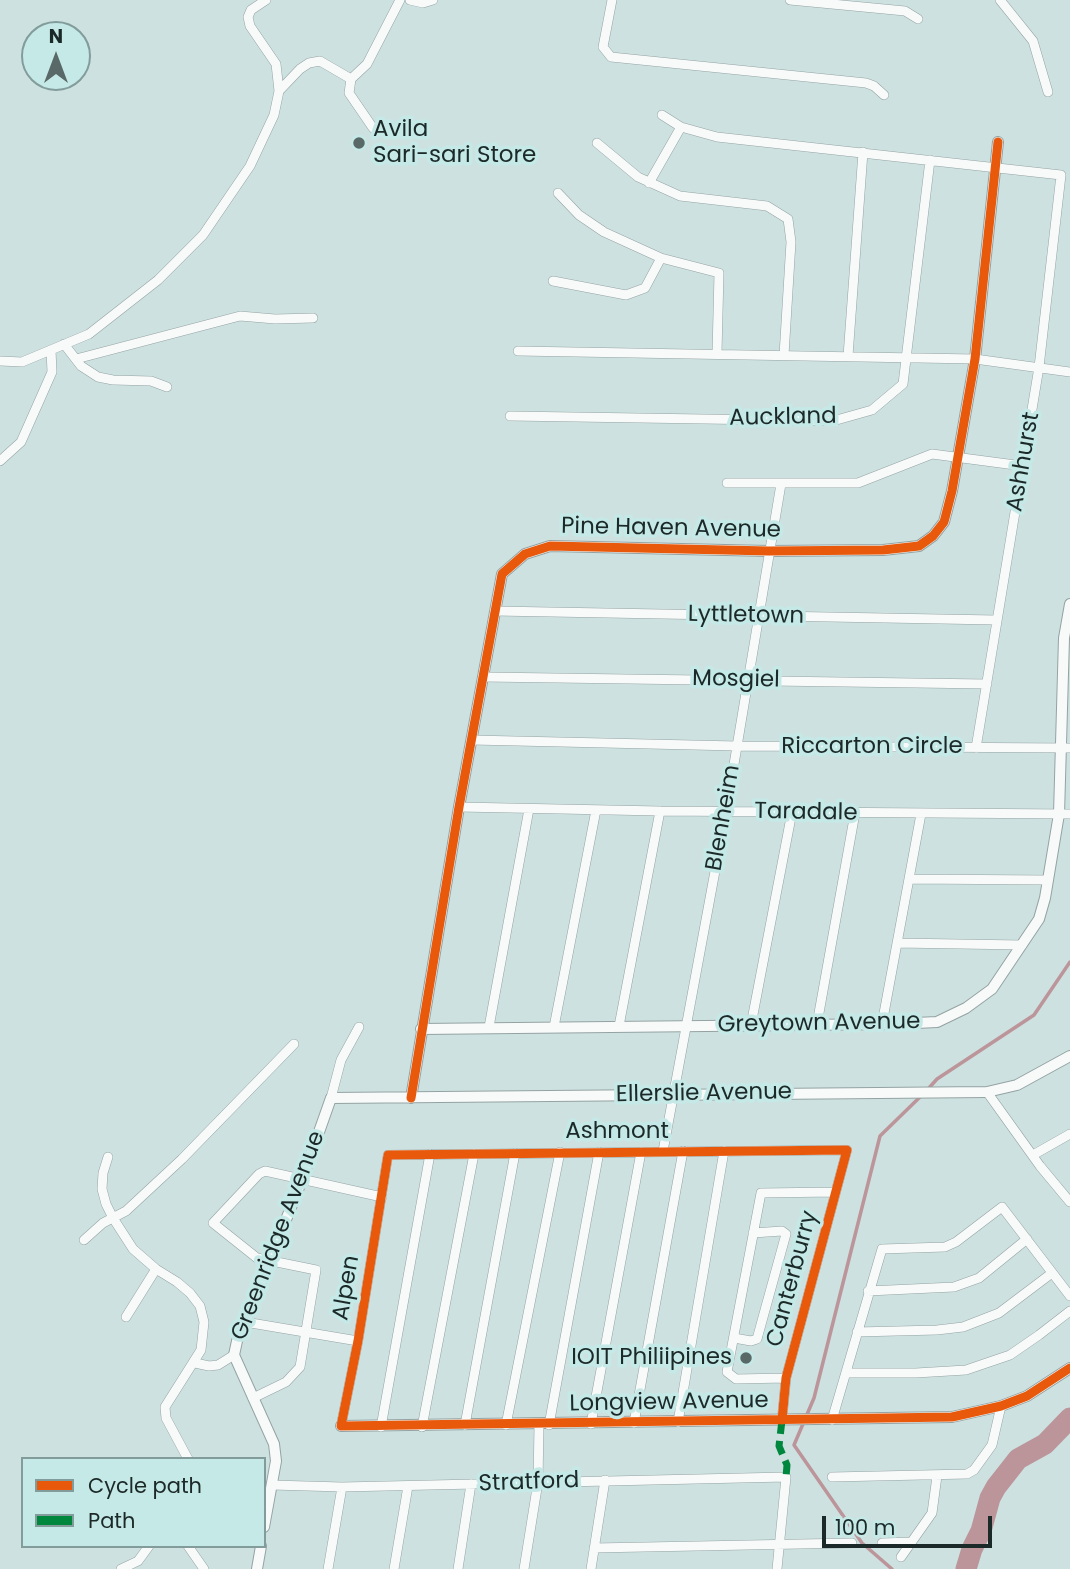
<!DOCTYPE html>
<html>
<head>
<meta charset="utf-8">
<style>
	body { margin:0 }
	#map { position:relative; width:1070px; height:1569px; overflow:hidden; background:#cde1e0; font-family:Poppins,sans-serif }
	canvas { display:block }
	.legend { position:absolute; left:21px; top:1457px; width:245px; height:91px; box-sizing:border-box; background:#c5e9e7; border:2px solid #819c9b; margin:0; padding:9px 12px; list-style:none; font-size:21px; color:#1b2928 }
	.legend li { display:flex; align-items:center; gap:14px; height:35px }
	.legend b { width:35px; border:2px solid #819c9b }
	.north { position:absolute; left:21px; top:21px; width:70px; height:70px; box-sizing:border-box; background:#c5e9e7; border:2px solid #819c9b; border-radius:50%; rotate:0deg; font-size:19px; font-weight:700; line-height:28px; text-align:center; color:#1b2928 }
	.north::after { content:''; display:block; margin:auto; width:24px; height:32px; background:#596968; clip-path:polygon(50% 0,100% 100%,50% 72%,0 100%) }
	.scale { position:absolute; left:822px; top:1516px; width:170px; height:32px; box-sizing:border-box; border:4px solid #1b2928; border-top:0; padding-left:9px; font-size:21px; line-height:24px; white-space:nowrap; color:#1b2928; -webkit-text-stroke:5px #c5e9e7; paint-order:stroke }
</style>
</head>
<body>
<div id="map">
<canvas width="1070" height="1569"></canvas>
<ul class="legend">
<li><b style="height:9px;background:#e8590c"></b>Cycle path</li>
<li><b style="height:9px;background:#00873e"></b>Path</li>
</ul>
<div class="north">N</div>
<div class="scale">100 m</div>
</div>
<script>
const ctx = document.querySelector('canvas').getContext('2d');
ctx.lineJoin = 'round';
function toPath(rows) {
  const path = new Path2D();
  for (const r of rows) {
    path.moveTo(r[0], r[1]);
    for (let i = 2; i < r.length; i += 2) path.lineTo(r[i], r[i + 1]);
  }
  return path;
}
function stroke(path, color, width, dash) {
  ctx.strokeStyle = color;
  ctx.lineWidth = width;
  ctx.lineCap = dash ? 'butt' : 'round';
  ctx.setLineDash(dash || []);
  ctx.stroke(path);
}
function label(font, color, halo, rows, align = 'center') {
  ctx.font = font + ' Poppins,sans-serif';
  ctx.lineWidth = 7;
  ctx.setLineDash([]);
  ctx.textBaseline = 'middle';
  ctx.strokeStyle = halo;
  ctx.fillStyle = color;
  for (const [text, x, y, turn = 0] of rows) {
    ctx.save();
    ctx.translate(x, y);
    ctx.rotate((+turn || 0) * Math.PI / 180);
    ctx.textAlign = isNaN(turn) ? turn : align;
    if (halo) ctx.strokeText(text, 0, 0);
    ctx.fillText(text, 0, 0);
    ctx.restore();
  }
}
stroke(toPath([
	[928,1089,937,1079,1034,1015,1070,962],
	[892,1569,862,1543,794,1445,814,1398,880,1136,920,1097]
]), '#bc959b', 3.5);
stroke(toPath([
	[966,1569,972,1549,981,1531,990,1498,996,1487,1018,1459,1045,1444,1070,1418]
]), '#bc959b', 21);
const minor = toPath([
	[410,0,423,3,433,0],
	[612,0,603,47,611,57,866,83,874,86,884,95],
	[790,0,905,11,918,19],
	[1000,0,1033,41,1048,92],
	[279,91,300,69,309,63,320,61,351,79],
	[662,115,681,127,717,137,1061,175,1039,367,976,748],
	[373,128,349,93,351,79,367,64,400,0],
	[597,143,638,177,680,196,767,206,788,219,791,242,784,355],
	[649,183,681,127],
	[558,193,579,215,604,232,661,258,719,273,717,353],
	[553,281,626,295,645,288,661,258],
	[64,344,81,366,98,377,113,380,151,381,167,387],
	[518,351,975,359,1070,372],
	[848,356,863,152],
	[76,359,240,316,275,319,313,318],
	[0,361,22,362,89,334,158,280,203,235,250,166,274,115,279,91,276,64,250,26,248,17,251,10,266,0],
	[510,416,833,421,872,410,903,384,930,160],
	[0,461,21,442,52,372,51,350],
	[727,483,858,483,932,454,1023,466],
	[495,611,996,620],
	[484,677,987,684],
	[472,740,737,746,1070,748],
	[459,807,660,811,1070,814],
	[909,879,1048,880],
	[897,943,1022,945],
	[817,1024,855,813],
	[882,1024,921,814],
	[751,1025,792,812],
	[619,1026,660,811],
	[489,1027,529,809],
	[554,1027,596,810],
	[987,1092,1040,1166,1070,1202],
	[331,1098,341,1060,359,1027],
	[663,1151,726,812,781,484],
	[1033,1155,1070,1134],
	[108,1157,103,1173,102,1189,106,1204,113,1218,133,1249,156,1269,177,1282,190,1293,200,1306,204,1322,201,1350,165,1407,166,1418,188,1459],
	[84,1240,103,1223,126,1211,182,1159,294,1044],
	[868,1291,954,1287,979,1278,1027,1239],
	[126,1317,156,1269],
	[245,1322,358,1341],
	[857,1332,937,1330,963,1327,999,1313,1052,1273],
	[734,1338,751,1341,757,1339,786,1234,782,1231,753,1233],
	[195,1363,209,1366,218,1365,234,1355],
	[846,1373,916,1373,966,1370,1010,1355,1039,1335,1070,1311],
	[786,1378,736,1379,727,1372,761,1193,836,1192],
	[253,1398,286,1382,300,1367,316,1270,257,1258,213,1223,259,1174,265,1171,382,1197],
	[832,1420,882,1249,945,1247,956,1242,1002,1207,1070,1296],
	[678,1422,724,1151],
	[634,1423,683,1151],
	[591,1424,641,1152],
	[465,1425,515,1153],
	[506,1425,560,1152],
	[549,1425,599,1152],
	[341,1426,358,1341,388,1155,847,1150,786,1378,782,1420],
	[381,1427,430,1154],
	[422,1427,474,1154],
	[832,1477,967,1474,974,1470,992,1445,1001,1406],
	[272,1485,342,1487,786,1477,777,1569],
	[882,1543,911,1542],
	[188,1546,204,1569],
	[594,1548,852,1543],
	[901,1557,932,1513,937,1476],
	[121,1569,138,1561,149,1546],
	[328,1569,342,1487],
	[394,1569,408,1486],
	[458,1569,471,1484],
	[524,1569,538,1482,539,1425],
	[591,1569,605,1480]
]);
const tertiary = toPath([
	[421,1029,895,1024,937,1022,966,1008,992,989,1039,919,1045,898,1059,814,1064,638,1070,604],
	[411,1098,459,807,502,574,525,554,550,546,769,551,883,550,919,546,933,536,944,522,952,491,975,359,998,142],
	[341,1426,952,1417,1001,1406,1027,1396,1070,1368],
	[264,1527,276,1461,274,1444,234,1355,237,1341,302,1180,331,1098,987,1092,1017,1085,1070,1056],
	[257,1569,261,1546]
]);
stroke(minor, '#94a3a2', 10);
stroke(tertiary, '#94a3a2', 12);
stroke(minor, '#f8fafa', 9);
stroke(tertiary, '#f8fafa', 10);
stroke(toPath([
	[782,1420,779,1446,787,1465,786,1477]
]), '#00873e', 7, [14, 7]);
stroke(toPath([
	[411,1098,459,807,502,574,525,554,550,546,769,551,883,550,919,546,933,536,944,522,952,491,975,359,998,142],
	[782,1420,786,1378,847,1150,388,1155,358,1341,341,1426,952,1417,1001,1406,1027,1396,1070,1368]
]), '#e8590c', 9);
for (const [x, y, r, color] of [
	[359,143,7,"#596968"],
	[746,1358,7,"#596968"]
]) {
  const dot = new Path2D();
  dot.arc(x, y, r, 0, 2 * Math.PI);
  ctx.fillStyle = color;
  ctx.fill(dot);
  stroke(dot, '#c5e9e7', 2.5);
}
label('23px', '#1b2928', '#c5e9e7', [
	["Avila",373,130],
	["Sari-sari Store",373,156],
	["IOIT Philiipines",732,1358,"right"]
], 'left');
label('23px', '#1b2928', '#c5e9e7', [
	["Auckland",783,418,-1],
	["Ashhurst",1024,462,-80],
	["Pine Haven Avenue",671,529,1],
	["Lyttletown",746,616,1],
	["Mosgiel",736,680,1],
	["Riccarton Circle",872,747],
	["Taradale",806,813,1],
	["Blenheim",724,818,-80],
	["Greytown Avenue",819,1024,-1],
	["Ellerslie Avenue",704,1094,-1],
	["Ashmont",617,1132],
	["Greenridge Avenue",279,1236,-69],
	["Canterburry",793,1279,-75],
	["Alpen",347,1288,-80],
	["Longview Avenue",669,1403,-1],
	["Stratford",529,1483,-2]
]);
</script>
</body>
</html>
